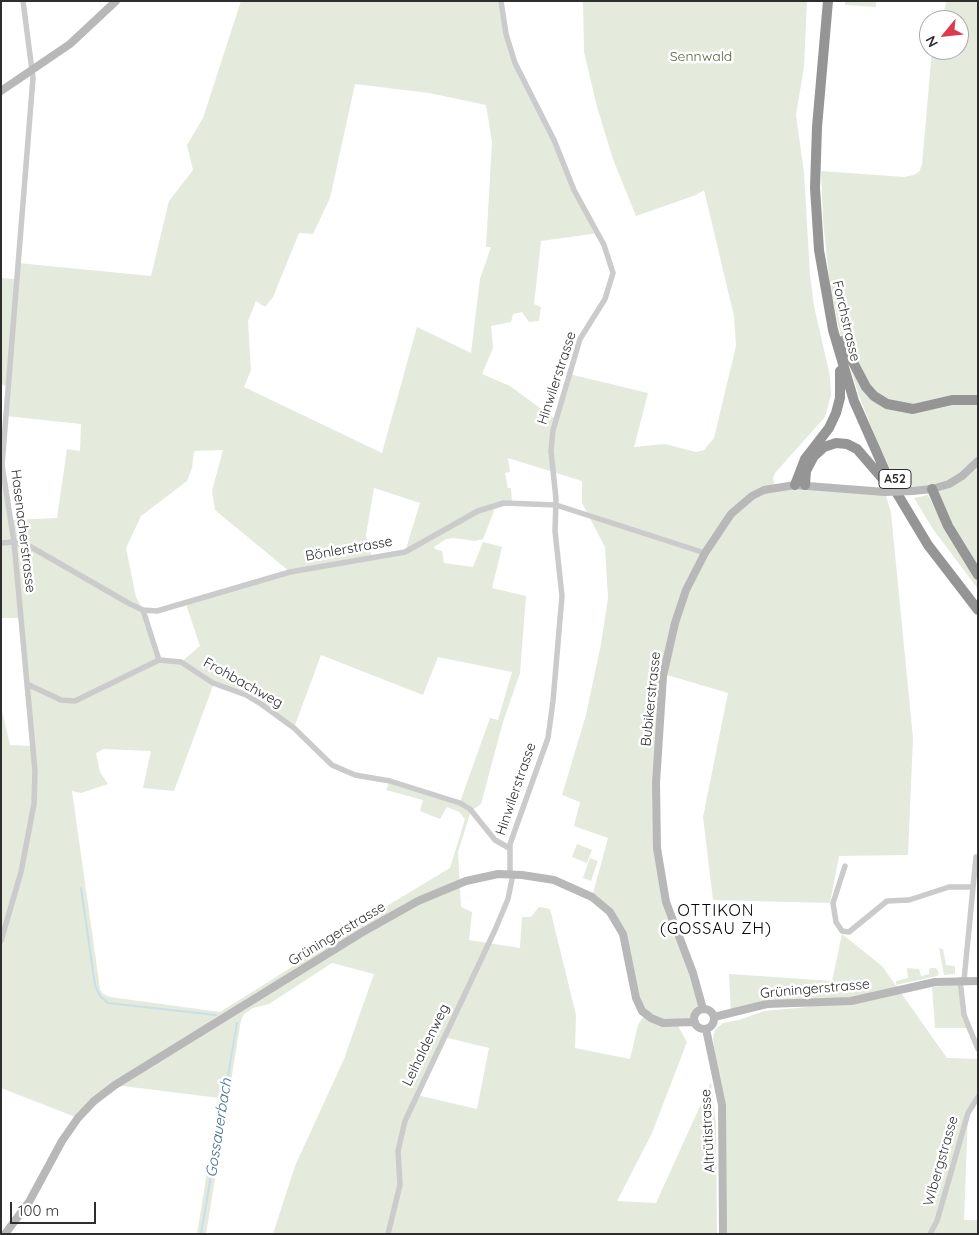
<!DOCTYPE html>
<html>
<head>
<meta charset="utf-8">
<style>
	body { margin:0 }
	#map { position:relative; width:979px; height:1235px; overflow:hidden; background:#fff; font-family:Quicksand,sans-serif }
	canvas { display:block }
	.frame { position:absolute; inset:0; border:2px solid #2e2e2e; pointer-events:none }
	.north { position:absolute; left:919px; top:10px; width:50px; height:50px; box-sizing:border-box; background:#fff; border:1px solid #ababab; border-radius:50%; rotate:242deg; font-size:14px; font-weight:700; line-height:20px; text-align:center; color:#2e2e2e }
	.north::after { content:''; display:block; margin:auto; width:18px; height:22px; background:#db3a4e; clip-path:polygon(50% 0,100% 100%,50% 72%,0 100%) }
	.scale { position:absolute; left:10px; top:1202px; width:86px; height:22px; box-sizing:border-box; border:2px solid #2e2e2e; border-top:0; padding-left:6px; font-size:15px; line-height:18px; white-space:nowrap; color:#2e2e2e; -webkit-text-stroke:4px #fff; paint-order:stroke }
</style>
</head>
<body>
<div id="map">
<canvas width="979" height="1235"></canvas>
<div class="frame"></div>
<div class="north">N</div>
<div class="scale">100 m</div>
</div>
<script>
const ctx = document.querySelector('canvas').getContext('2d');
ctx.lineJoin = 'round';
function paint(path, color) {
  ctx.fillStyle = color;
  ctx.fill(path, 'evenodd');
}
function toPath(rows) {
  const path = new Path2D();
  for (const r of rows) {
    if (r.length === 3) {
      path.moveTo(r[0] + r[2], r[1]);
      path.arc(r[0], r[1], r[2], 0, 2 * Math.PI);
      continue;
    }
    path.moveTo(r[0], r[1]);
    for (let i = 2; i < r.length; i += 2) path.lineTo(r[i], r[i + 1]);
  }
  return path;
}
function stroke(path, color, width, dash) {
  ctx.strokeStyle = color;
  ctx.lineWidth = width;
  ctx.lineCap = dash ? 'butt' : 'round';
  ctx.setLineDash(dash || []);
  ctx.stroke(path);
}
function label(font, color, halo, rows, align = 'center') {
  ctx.font = font + ' Quicksand,sans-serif';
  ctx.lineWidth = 5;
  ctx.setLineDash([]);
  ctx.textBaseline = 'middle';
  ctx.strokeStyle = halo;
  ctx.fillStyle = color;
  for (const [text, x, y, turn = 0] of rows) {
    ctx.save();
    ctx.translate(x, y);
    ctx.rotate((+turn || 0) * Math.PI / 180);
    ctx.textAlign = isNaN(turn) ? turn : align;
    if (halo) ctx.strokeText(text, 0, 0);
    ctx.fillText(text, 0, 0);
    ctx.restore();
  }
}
paint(toPath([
	[241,1,501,1,512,53,547,126,567,177,599,233,541,241,534,304,541,307,539,321,529,322,522,312,513,314,511,322,491,326,493,348,482,374,510,386,555,419,569,374,648,393,634,447,665,444,696,452,704,450,714,438,736,346,734,316,704,190,696,195,636,216,613,159,597,107,584,52,583,1,807,1,804,67,796,115,804,173,810,275,814,306,830,376,831,395,825,417,775,473,773,478,775,487,885,492,891,513,913,738,908,855,839,856,830,903,713,900,703,817,728,693,667,675,658,737,661,878,693,973,701,1010,695,1018,677,1024,687,1042,652,1133,617,1201,656,1203,711,1082,716,1125,717,1234,273,1234,295,1166,344,1059,374,974,332,963,269,1004,253,1008,244,1014,241,1020,206,1234,197,1234,219,1098,115,1085,78,1118,1,1088,1,707,10,745,32,746,20,618,1,618,1,479,10,520,57,518,67,449,80,451,81,424,6,416,8,386,1,385,1,278,16,279,18,263,151,276,169,201,193,170,187,145,203,118],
	[355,84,429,93,486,105,492,142,486,247,491,247,480,279,471,353,417,327,382,453,244,387,251,370,248,321,256,301,265,307,273,297,299,233,313,234,330,198],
	[223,450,212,491,215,510,290,572,186,604,200,646,181,662,159,660,143,610,136,597,126,548,141,516,187,481,192,468,194,451],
	[508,458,582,481,582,503,605,547,608,598,601,644,586,715,562,795,580,802,574,826,608,838,592,897,623,934,640,1008,645,1014,638,1025,630,1059,575,1048,576,1015,550,909,539,907,531,917,522,917,520,948,469,940,472,912,461,907,458,852,471,811,481,804,503,722,520,673,526,596,492,588,502,547,483,542,473,567,444,563,442,551,435,549,434,547,446,539,453,538,475,541,483,539,494,511,494,505,512,503,511,488,508,488,505,473,510,472],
	[374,488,420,503,405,552,372,558,366,535],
	[321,655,423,695,438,657,512,672,498,720,490,718,460,802,390,781,386,790,423,800,420,811,440,819,447,807,459,812,465,819,450,868,302,957,297,955,292,967,220,1012,110,997,103,994,100,989,72,791,81,793,108,784,100,772,96,753,104,749,151,751,143,788,174,791,214,683,261,704,294,728],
	[444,1037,489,1048,477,1109,417,1095],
	[845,1,876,1,876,7,845,5],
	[947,1,978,1,978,568,932,489,902,492,879,446,859,396,842,341,830,287,823,220,821,171,904,177,914,175,919,172,922,165,932,50,959,50,959,20,941,20],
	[928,495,948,534,978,581,978,589,933,529,914,498],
	[577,844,592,850,587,863,572,857],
	[590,858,598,861,591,881,583,878],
	[842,934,882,966,947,1058,978,1059,978,1097,968,1113,964,1220,978,1220,978,1234,723,1234,718,1080,713,1038,715,1030,723,1023,739,1020,764,1011,807,1007,819,1003,790,1002,731,1013,729,974,832,981],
	[939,948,943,949,946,965,955,966,955,974,944,975],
	[907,968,919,969,921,976,929,974,929,969,931,968,936,968,939,973,937,976,896,985,896,981,908,978],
	[958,984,962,1018,967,1028,935,1028,932,987]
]), '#e4eadc');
stroke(toPath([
	[81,888,95,985,100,996,108,1003,216,1015],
	[201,1234,237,1023]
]), '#c9dee9', 2);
stroke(toPath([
	[501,1,506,34,515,63,554,140,574,190,604,245,613,273,605,299,580,339,553,430,551,451,556,499,555,531,562,596,553,701,548,738,510,844,510,874],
	[1,543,14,542,31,547,130,604,143,610,157,611,290,572,405,552,478,511,504,503,556,505,705,553],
	[143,610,159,660],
	[27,684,61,700,75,701,159,660,181,662,213,683,246,695,261,704,294,728,332,765,355,775,390,781,460,803,470,809,495,840,509,848],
	[845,866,833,903,836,922,842,931,849,932,887,901,909,900,949,887,973,887],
	[1,941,21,872,34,804,35,771,14,542,2,465,33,78,23,1],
	[960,980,964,1015,978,1049],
	[964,980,976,857],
	[388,1234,400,1185,398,1151,405,1121,495,930,508,899,513,874],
	[930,1234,937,1221,968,1113,978,1097]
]), '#cbcbcb', 5.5);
stroke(toPath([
	[1,91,70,44,116,1],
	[913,491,932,489,949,484,962,476,978,461],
	[703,1009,693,973,666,902,657,848,656,783,663,676,675,623,686,590,705,553,731,514,752,496,764,490,795,485,885,492],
	[704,1019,10],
	[714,1017,767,1004,851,1001,935,982,978,981],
	[706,1029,722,1105,723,1234],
	[5,1234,29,1202,62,1141,78,1118,94,1101,115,1085,361,933,418,901,466,881,498,874,522,875,554,880,592,897,610,912,623,934,636,998,642,1011,651,1018,663,1023,695,1022]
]), '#b8b8b8', 8);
stroke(toPath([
	[828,1,817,127,815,188,819,250,833,330,854,401,889,480,928,545,978,610],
	[842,341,866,387,874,396,887,404,913,409,952,400,978,400],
	[795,485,805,459,829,428,836,413,840,398,840,371],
	[805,485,806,471,814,456,824,447,836,443,847,444,857,449,882,478],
	[932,489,948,526,978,575]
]), '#959595', 10);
stroke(toPath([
	[885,492,913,491]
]), '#b8b8b8', 8);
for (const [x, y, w] of [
	[895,479,32]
]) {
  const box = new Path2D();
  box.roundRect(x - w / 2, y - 9.5, w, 19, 4);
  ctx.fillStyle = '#fff';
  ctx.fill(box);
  stroke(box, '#2e2e2e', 1);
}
label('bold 12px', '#2e2e2e', null, [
	["A52",895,479]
]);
label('14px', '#53673e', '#fff', [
	["Sennwald",701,57]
]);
label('14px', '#2e2e2e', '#fff', [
	["Forchstrasse",846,321,77],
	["Hinwilerstrasse",557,378,-72],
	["Hasenacherstrasse",23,531,83],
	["Bönlerstrasse",349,549,-10],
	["Frohbachweg",243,683,29],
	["Bubikerstrasse",651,699,-84],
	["Hinwilerstrasse",516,789,-71],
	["Grüningerstrasse",337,934,-31],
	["Grüningerstrasse",815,989,-5],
	["Leihaldenweg",426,1045,-64],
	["Altrütistrasse",708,1131,-93],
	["Wibergstrasse",941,1161,-74]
]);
label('italic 15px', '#41728b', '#fff', [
	["Gossauerbach",219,1128,-81]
]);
ctx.letterSpacing = '1px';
label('16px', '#000', '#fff', [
	["OTTIKON",716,911],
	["(GOSSAU ZH)",716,929]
]);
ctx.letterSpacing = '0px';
</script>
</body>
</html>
